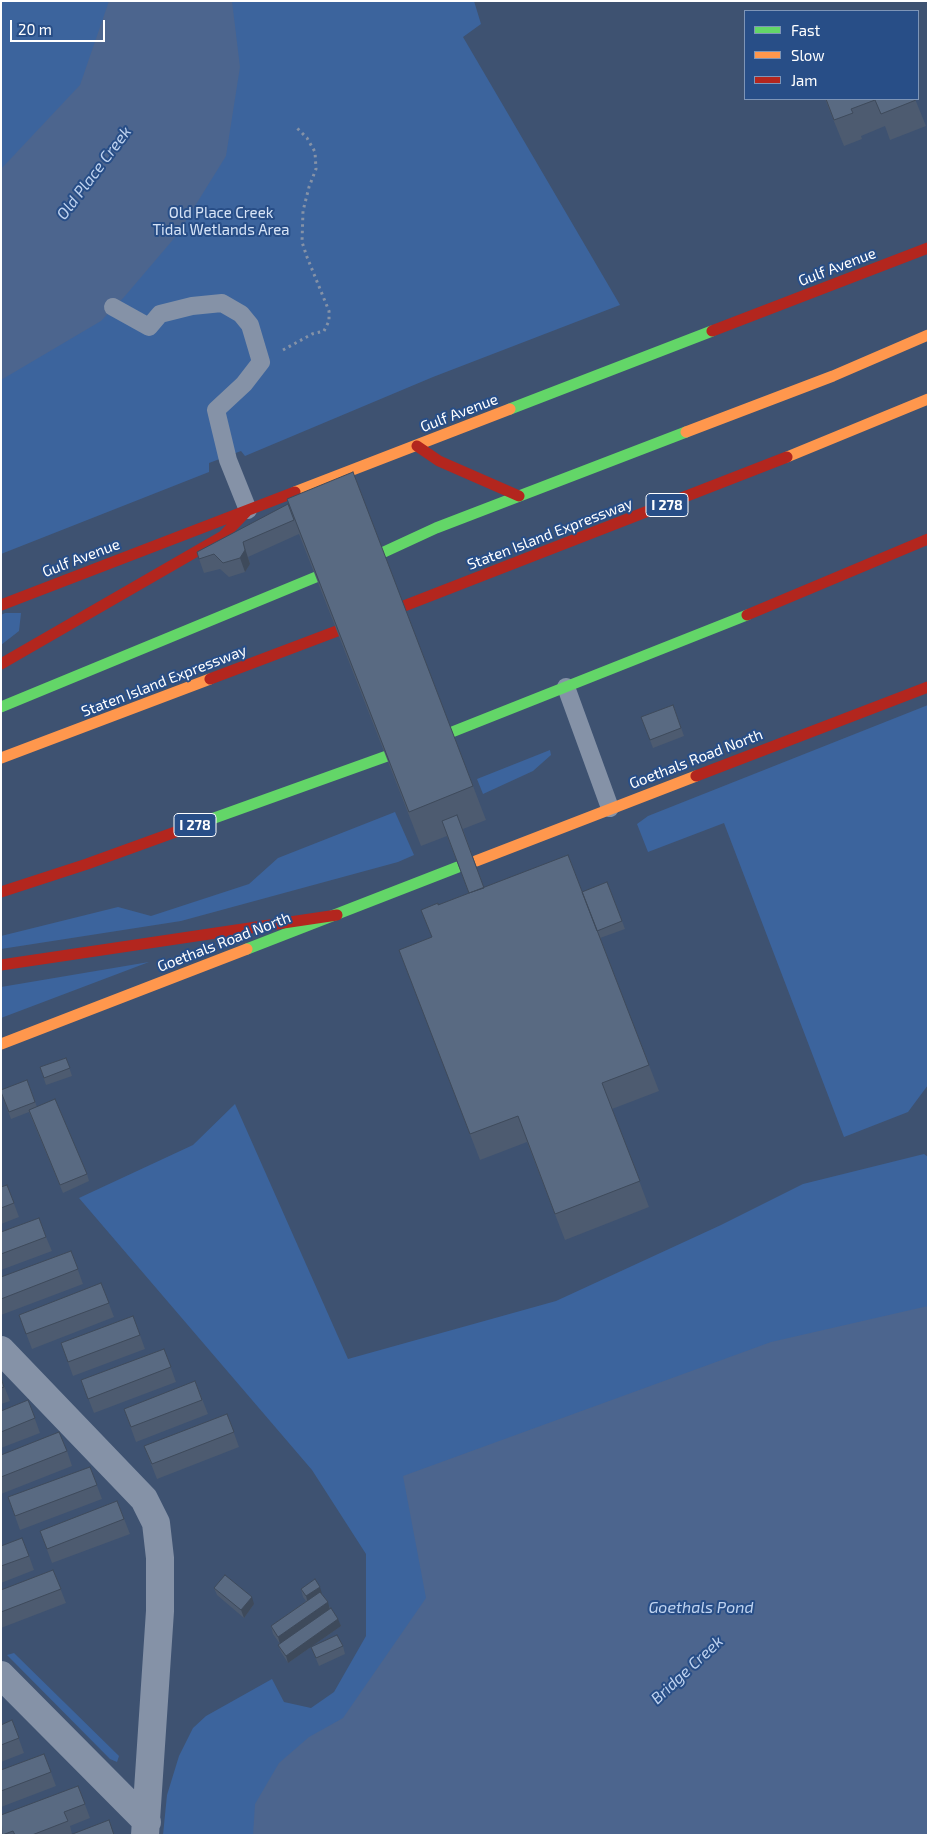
<!DOCTYPE html>
<html>
<head>
<meta charset="utf-8">
<style>
	body { margin:0 }
	#map { position:relative; width:929px; height:1836px; overflow:hidden; background:#3e5271; font-family:"Exo 2",sans-serif }
	canvas { display:block }
	.frame { position:absolute; inset:0; border:2px solid #fff; pointer-events:none }
	.legend { position:absolute; left:744px; top:10px; width:175px; height:90px; box-sizing:border-box; background:#284e87; border:1px solid #7e95b7; margin:0; padding:6px 9px; list-style:none; font-size:15px; color:#fff }
	.legend li { display:flex; align-items:center; gap:10px; height:25px }
	.legend b { width:25px; border:1px solid #7e95b7 }
	.scale { position:absolute; left:10px; top:20px; width:95px; height:22px; box-sizing:border-box; border:2px solid #fff; border-top:0; padding-left:6px; font-size:15px; line-height:18px; white-space:nowrap; color:#fff; -webkit-text-stroke:4px #284e87; paint-order:stroke }
</style>
</head>
<body>
<div id="map">
<canvas width="929" height="1836"></canvas>
<div class="frame"></div>
<ul class="legend">
<li><b style="height:6px;background:#63d668"></b>Fast</li>
<li><b style="height:6px;background:#ff974d"></b>Slow</li>
<li><b style="height:6px;background:#b3261e"></b>Jam</li>
</ul>
<div class="scale">20 m</div>
</div>
<script>
const ctx = document.querySelector('canvas').getContext('2d');
ctx.lineJoin = 'round';
function paint(path, color) {
  ctx.fillStyle = color;
  ctx.fill(path, 'evenodd');
}
function toPath(rows) {
  const path = new Path2D();
  for (const r of rows) {
    path.moveTo(r[0], r[1]);
    for (let i = 2; i < r.length; i += 2) path.lineTo(r[i], r[i + 1]);
  }
  return path;
}
function stroke(path, color, width, dash) {
  ctx.strokeStyle = color;
  ctx.lineWidth = width;
  ctx.lineCap = dash ? 'butt' : 'round';
  ctx.setLineDash(dash || []);
  ctx.stroke(path);
}
function label(font, color, halo, rows, align = 'center') {
  ctx.font = font + ' "Exo 2",sans-serif';
  ctx.lineWidth = 4;
  ctx.setLineDash([]);
  ctx.textBaseline = 'middle';
  ctx.strokeStyle = halo;
  ctx.fillStyle = color;
  for (const [text, x, y, turn = 0] of rows) {
    ctx.save();
    ctx.translate(x, y);
    ctx.rotate((+turn || 0) * Math.PI / 180);
    ctx.textAlign = isNaN(turn) ? turn : align;
    if (halo) ctx.strokeText(text, 0, 0);
    ctx.fillText(text, 0, 0);
    ctx.restore();
  }
}
paint(toPath([
	[1,1,474,1,481,24,463,37,620,305,433,377,245,456,241,451,209,463,209,472,1,554],
	[5,613,21,613,19,631,1,645,1,615],
	[928,705,928,1085,908,1112,844,1137,724,823,648,852,637,824,648,816],
	[550,750,551,755,533,771,483,794,477,779],
	[395,812,414,855,398,862,181,921,1,949,1,936,118,907,151,916,249,884,278,858],
	[149,962,1,1018,1,987],
	[235,1104,348,1359,556,1301,721,1225,803,1184,924,1154,928,1157,928,1835,163,1835,167,1795,179,1756,193,1728,206,1716,272,1679,284,1702,311,1708,334,1692,366,1636,366,1554,312,1470,79,1198,193,1145],
	[14,1653,119,1756,117,1762,110,1759,7,1655]
]), '#3c649d');
paint(toPath([
	[109,1,232,1,240,67,226,156,177,235,125,296,101,321,1,380,1,169,80,85],
	[928,1306,928,1835,253,1835,255,1804,279,1763,309,1737,343,1718,426,1598,403,1476,771,1342]
]), '#4c658e');
stroke(toPath([
	[283,350,312,334,324,331,329,321,329,311,307,257,302,242,303,211,309,187,316,169,315,152,307,138,295,126]
]), '#8592a7', 3, [2.5, 4]);
stroke(toPath([
	[113,307,149,327,160,314,192,306,222,303,241,314,250,325,261,362,244,384,216,410,228,460,248,510],
	[566,687,610,808]
]), '#8592a7', 18);
stroke(toPath([
	[1,1350,144,1499,156,1523,160,1558,160,1611,145,1835],
	[1,1675,147,1822]
]), '#8592a7', 28);
stroke(toPath([
	[510,409,712,331],
	[384,552,436,528,686,432],
	[1,707,316,577],
	[452,732,747,615],
	[192,826,387,756],
	[247,949,458,867]
]), '#63d668', 11);
stroke(toPath([
	[686,432,833,376,928,335],
	[787,457,928,399],
	[295,492,510,409],
	[1,758,210,679],
	[476,861,696,776],
	[1,1044,247,949]
]), '#ff974d', 11);
stroke(toPath([
	[712,331,928,248],
	[417,446,439,461,519,496],
	[1,605,295,492],
	[404,606,787,457],
	[747,615,928,539],
	[1,664,223,536,248,510],
	[210,679,337,631],
	[696,776,928,687],
	[1,892,87,864,192,826],
	[1,965,337,915]
]), '#b3261e', 11);
paint(toPath([
	[825,99,915,99,926,126,890,140,885,126,861,136,862,139,844,146],
	[288,504,473,786,486,820,463,829,484,888,582,892,607,882,625,929,600,938,659,1091,612,1109,649,1207,565,1240,527,1142,480,1160,399,950,432,937,421,910,438,905,469,893,447,836,421,846,299,534,248,557,250,564,245,572,229,577,220,569,204,573,199,559],
	[673,705,684,736,653,748,641,717],
	[66,1058,72,1076,46,1085,40,1067],
	[27,1080,37,1107,87,1174,89,1181,63,1193,29,1112,11,1119,1,1093],
	[7,1185,19,1217,1,1224,1,1187],
	[1,1232,46,1237,52,1251,1,1270],
	[71,1251,83,1284,1,1315,1,1277],
	[101,1283,114,1317,32,1349,19,1315],
	[133,1316,145,1349,73,1376,61,1343],
	[164,1349,176,1382,94,1413,81,1380],
	[1,1378,10,1401,1,1404],
	[195,1381,208,1414,136,1442,124,1409],
	[28,1400,40,1433,1,1448,1,1411],
	[227,1414,239,1447,157,1479,144,1446],
	[67,1451,72,1466,1,1494,1,1455],
	[90,1467,102,1499,20,1530,8,1497],
	[117,1501,130,1534,52,1563,40,1531],
	[1,1546,29,1556,34,1570,1,1583],
	[53,1570,66,1603,1,1628,1,1590],
	[214,1588,254,1604,244,1618,217,1595],
	[301,1589,322,1594,341,1626,288,1663,281,1652,278,1645,280,1644,273,1634,271,1626,306,1601,303,1597],
	[343,1646,345,1654,319,1666,311,1647],
	[12,1720,24,1753,1,1762,1,1725],
	[44,1754,56,1786,1,1807,1,1770],
	[78,1786,90,1818,70,1826,72,1834,114,1835,1,1835]
]), '#4d5b70');
paint(toPath([
	[243,542,250,564,245,572,240,558],
	[320,1587,322,1594,308,1604,306,1596],
	[252,1597,254,1604,244,1618,241,1610],
	[328,1602,330,1610,280,1644,278,1637],
	[338,1619,341,1626,288,1663,286,1656]
]), '#3e4a5b');
const building = toPath([
	[826,99,915,99,916,100,881,114,875,100,851,109,853,113,834,120,826,99],
	[353,472,473,786,409,812,287,499,353,472],
	[288,504,294,520,243,542,245,550,240,558,223,563,214,554,199,559,197,552,288,504],
	[673,705,681,728,650,740,641,717,673,705],
	[457,815,484,888,469,893,442,821,457,815],
	[568,855,649,1065,602,1083,640,1181,555,1214,518,1116,470,1134,399,950,432,937,421,910,438,903,438,905,568,855],
	[607,882,622,921,597,931,582,892,607,882],
	[66,1058,70,1068,44,1078,40,1067,66,1058],
	[27,1080,35,1102,9,1112,1,1092,1,1090,27,1080],
	[55,1099,87,1174,60,1185,29,1110,55,1099],
	[7,1185,14,1203,1,1208,1,1187,7,1185],
	[39,1218,46,1237,1,1254,1,1232,39,1218],
	[71,1251,78,1269,1,1299,1,1277,71,1251],
	[101,1283,109,1303,26,1334,19,1315,101,1283],
	[133,1316,140,1335,68,1362,61,1343,133,1316],
	[164,1349,171,1367,88,1399,81,1380,164,1349],
	[1,1378,4,1387,1,1388,1,1378],
	[195,1381,202,1400,131,1427,124,1409,195,1381],
	[28,1400,35,1418,1,1432,1,1411,28,1400],
	[227,1414,234,1432,152,1464,144,1446,227,1414],
	[59,1432,67,1451,1,1477,1,1455,59,1432],
	[90,1467,97,1485,15,1516,8,1497,90,1467],
	[117,1501,124,1519,47,1549,40,1531,117,1501],
	[22,1538,29,1556,1,1566,1,1546,22,1538],
	[53,1570,61,1589,1,1612,1,1590,53,1570],
	[225,1575,252,1597,241,1610,214,1588,225,1575],
	[315,1579,320,1587,306,1596,301,1589,315,1579],
	[320,1592,328,1602,278,1637,271,1626,320,1592],
	[331,1608,338,1619,286,1656,278,1645,331,1608],
	[337,1635,343,1646,316,1658,311,1647,337,1635],
	[12,1720,19,1738,1,1745,1,1725,12,1720],
	[44,1754,51,1772,1,1791,1,1770,44,1754],
	[78,1786,85,1804,64,1812,68,1821,32,1835,15,1835,13,1831,2,1835,1,1815,78,1786],
	[109,1820,114,1835,70,1835,109,1820]
]);
paint(building, '#596a82');
stroke(building, '#3e4a5b', 1);
for (const [x, y, w] of [
	[667,505,42],
	[195,825,42]
]) {
  const box = new Path2D();
  box.roundRect(x - w / 2, y - 11.5, w, 23, 4);
  ctx.fillStyle = '#284e87';
  ctx.fill(box);
  stroke(box, '#fff', 1);
}
label('bold 14px', '#fff', null, [
	["I 278",667,505],
	["I 278",195,825]
]);
label('15px', '#d7e4f7', '#284e87', [
	["Old Place Creek",221,213],
	["Tidal Wetlands Area",221,230]
]);
label('15px', '#fff', '#284e87', [
	["Gulf Avenue",837,267,-21],
	["Gulf Avenue",459,413,-21],
	["Staten Island Expressway",550,534,-21],
	["Gulf Avenue",81,558,-21],
	["Staten Island Expressway",164,681,-21],
	["Goethals Road North",696,759,-21],
	["Goethals Road North",224,942,-21]
]);
label('italic 16px', '#bfd3f0', '#284e87', [
	["Old Place Creek",94,173,-53],
	["Goethals Pond",701,1608],
	["Bridge Creek",687,1670,-43]
]);
</script>
</body>
</html>
